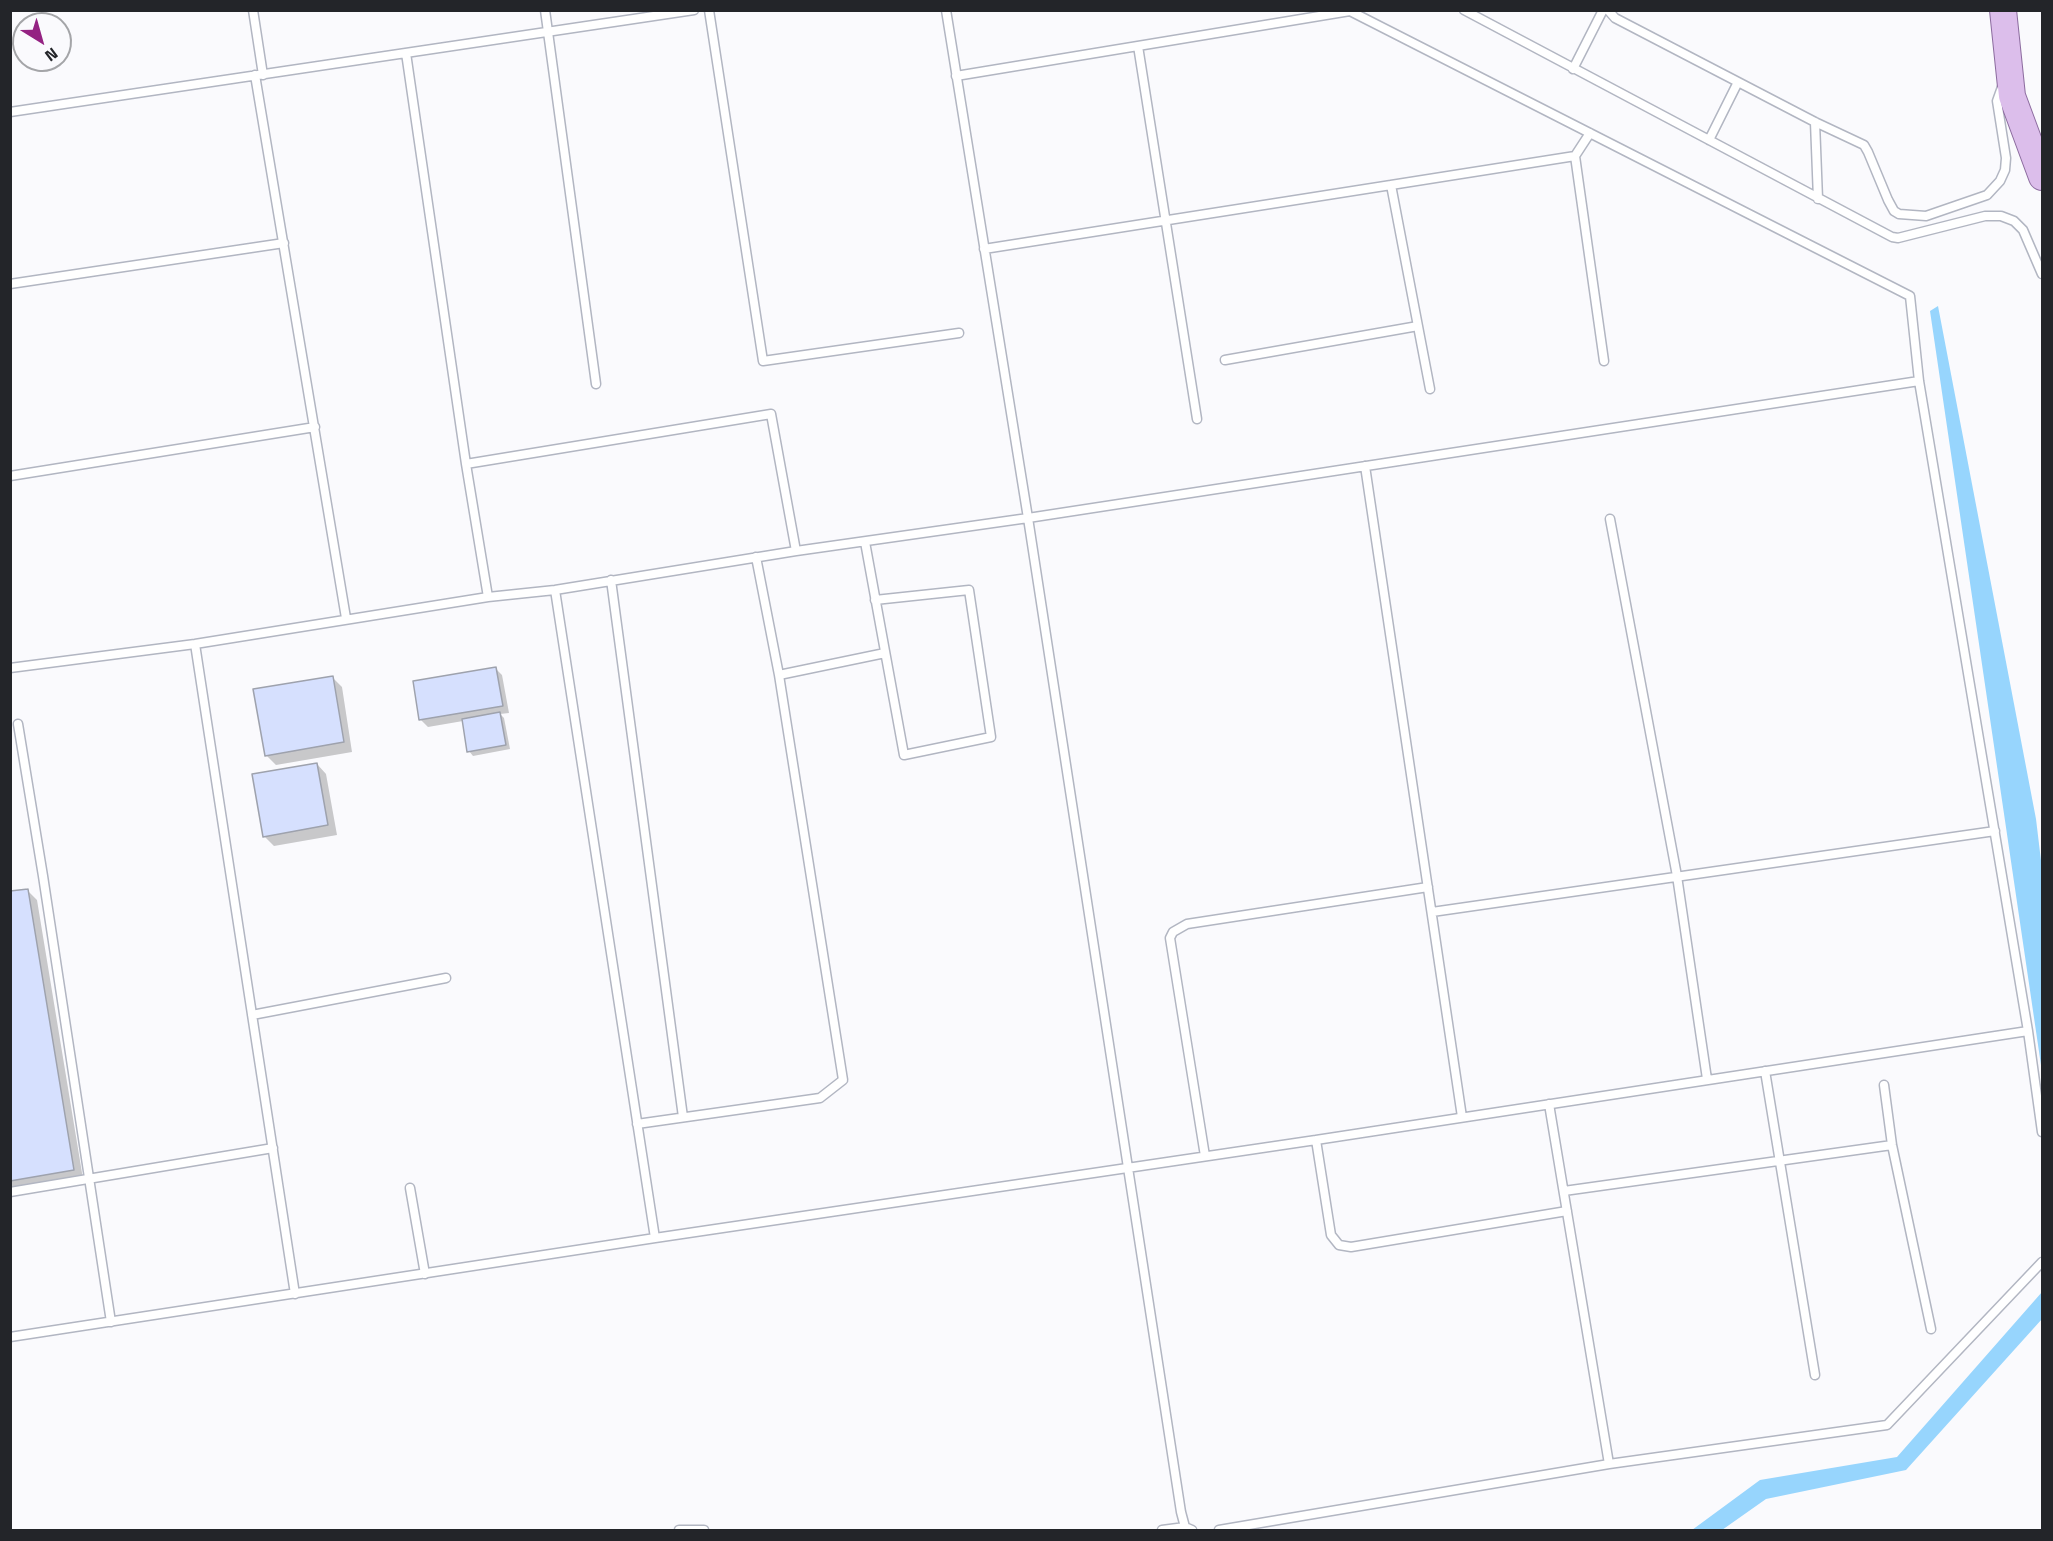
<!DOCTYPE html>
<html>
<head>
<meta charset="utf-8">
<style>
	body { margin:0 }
	#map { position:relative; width:2053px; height:1541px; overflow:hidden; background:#fafafd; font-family:"Titillium Web",sans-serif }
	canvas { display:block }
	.frame { position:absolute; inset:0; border:12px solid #232529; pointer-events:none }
	.north { position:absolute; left:12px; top:12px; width:60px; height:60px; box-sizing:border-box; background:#fafafd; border:2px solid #a4a5a8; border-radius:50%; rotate:143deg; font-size:16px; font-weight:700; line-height:24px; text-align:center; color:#232529 }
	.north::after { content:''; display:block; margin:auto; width:21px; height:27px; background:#942282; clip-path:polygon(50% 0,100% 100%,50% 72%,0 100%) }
</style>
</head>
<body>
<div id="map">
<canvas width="2053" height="1541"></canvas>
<div class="frame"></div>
<div class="north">N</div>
</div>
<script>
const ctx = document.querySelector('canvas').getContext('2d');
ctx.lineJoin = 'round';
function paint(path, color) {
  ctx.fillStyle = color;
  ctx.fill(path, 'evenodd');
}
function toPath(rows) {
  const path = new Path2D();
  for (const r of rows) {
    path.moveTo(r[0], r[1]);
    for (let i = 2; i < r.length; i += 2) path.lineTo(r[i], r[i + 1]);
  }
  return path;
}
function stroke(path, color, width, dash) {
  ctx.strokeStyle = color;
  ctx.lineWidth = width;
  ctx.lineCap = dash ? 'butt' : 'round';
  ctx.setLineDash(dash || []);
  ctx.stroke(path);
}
paint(toPath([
	[1938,306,2036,819,2042,869,2042,1072,1930,311],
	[2042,1292,2042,1319,1906,1470,1766,1499,1722,1530,1692,1530,1760,1480,1897,1457]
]), '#97d5fd');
paint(toPath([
	[495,668,502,675,509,713,500,714,504,718,510,749,473,756,469,751,463,721,428,727,421,720],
	[332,677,342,687,352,752,276,765,266,755],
	[317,764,326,774,337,835,274,846,264,836],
	[27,890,37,900,83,1179,10,1191,10,893]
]), '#0003');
const building = toPath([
	[496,667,503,706,419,720,413,681,496,667],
	[333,676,344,742,265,756,253,689,333,676],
	[500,712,506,745,467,752,462,719,500,712],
	[317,763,328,825,263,837,252,774,317,763],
	[28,889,74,1170,10,1181,10,891,28,889]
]);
paint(building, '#d6e0fe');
stroke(building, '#9ea2ad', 1.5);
const lane = toPath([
	[253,10,263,75],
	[545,10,596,384],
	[709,10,763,361,959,333],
	[946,10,1028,518,1181,1512,1185,1527],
	[1464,10,1892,237,1898,238,1985,216,2001,216,2014,221,2023,230,2042,274],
	[1608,10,1615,18,1815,122,1864,145,1868,152,1888,200,1894,211,1899,214,1926,216,1987,195,2000,181,2005,170,2006,158,1997,101,2002,87],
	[1138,46,1197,419],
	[406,53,466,464,488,597],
	[1573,69,1603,10],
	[255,75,346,618],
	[956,76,1350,11,1910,296,1919,381,2028,1031,2042,1132],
	[10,112,694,10],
	[1815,122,1818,199],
	[1590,133,1575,156,1604,361],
	[1709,140,1738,82],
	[984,249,1391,185],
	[10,284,284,243],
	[1225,360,1418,326],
	[1430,389,1391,185,1575,156],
	[466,464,771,414,796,551],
	[1365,466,1462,1117],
	[10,476,315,427],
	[1610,519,1677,876,1707,1079],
	[865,542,904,755,991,737,969,590,875,600],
	[611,580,683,1117],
	[555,590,655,1238],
	[195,644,295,1294],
	[10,668,195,644,488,597,555,590,796,551,1028,518,1919,381],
	[779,675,885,653],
	[18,724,43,876,111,1322],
	[1432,912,1995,831],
	[252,1015,446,978],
	[1765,1071,1815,1375],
	[1884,1085,1892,1145,1931,1329],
	[1549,1104,1609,1464],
	[637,1124,820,1098,843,1080,779,675,756,557],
	[1316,1140,1331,1235,1339,1245,1351,1247,1567,1211],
	[1205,1156,1170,938,1173,932,1187,924,1428,887],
	[410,1188,425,1274],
	[1564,1191,1892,1145],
	[10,1192,273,1148],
	[10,1337,655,1238,1316,1140,2028,1031],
	[679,1530,704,1530],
	[1162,1530,1185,1527,1192,1530],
	[1219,1530,1609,1464,1887,1425,2042,1262]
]);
const primary = toPath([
	[2003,10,2012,96,2042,177]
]);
stroke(lane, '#b2b6c2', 11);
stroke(primary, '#8c6c9f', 28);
stroke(lane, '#fff', 8);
stroke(primary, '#dcbeeb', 26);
</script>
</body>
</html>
